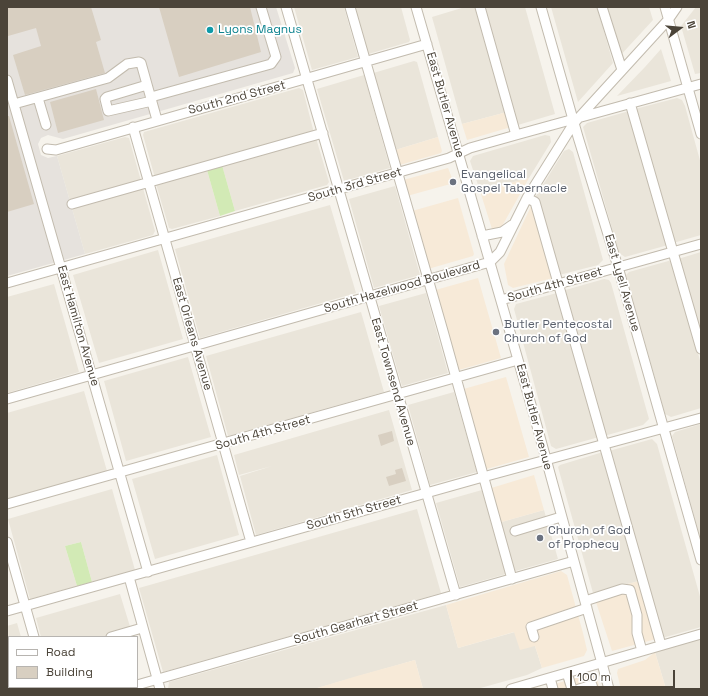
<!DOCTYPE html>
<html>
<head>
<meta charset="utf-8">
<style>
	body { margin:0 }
	#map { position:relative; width:708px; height:696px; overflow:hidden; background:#f6f3ec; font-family:"Space Grotesk",sans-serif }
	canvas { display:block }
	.frame { position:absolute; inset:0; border:8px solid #4b4439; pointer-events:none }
	.legend { position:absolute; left:8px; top:636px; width:130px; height:52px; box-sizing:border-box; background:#fff; border:1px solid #b7b4b0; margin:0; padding:5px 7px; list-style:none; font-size:12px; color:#4b4439 }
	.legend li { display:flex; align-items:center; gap:8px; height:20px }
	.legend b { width:20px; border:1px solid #b7b4b0 }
	.north { position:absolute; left:660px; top:8px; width:40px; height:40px; -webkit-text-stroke:3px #fff; paint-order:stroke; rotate:74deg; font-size:11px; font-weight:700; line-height:16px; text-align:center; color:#4b4439 }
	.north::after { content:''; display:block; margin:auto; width:14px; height:18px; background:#4b4439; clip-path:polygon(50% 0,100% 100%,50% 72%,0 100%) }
	.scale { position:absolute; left:570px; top:670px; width:105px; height:18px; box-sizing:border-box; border:2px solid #4b4439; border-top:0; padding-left:5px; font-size:12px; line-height:14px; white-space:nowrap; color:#4b4439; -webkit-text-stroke:3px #fff; paint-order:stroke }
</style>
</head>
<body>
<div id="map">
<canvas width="708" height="696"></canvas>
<div class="frame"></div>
<ul class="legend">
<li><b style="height:5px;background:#fff"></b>Road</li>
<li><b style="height:11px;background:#d8cfc1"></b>Building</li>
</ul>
<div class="north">N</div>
<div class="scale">100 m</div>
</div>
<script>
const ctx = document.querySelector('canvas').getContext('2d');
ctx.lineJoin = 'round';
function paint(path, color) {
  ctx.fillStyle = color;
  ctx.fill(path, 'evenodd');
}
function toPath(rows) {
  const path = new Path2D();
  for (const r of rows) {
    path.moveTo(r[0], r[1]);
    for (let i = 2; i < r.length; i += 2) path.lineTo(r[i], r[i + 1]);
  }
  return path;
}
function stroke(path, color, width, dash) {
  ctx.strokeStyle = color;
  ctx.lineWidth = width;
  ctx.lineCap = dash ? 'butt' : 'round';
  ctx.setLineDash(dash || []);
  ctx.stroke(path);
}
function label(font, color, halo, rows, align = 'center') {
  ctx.font = font + ' "Space Grotesk",sans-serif';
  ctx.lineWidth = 3.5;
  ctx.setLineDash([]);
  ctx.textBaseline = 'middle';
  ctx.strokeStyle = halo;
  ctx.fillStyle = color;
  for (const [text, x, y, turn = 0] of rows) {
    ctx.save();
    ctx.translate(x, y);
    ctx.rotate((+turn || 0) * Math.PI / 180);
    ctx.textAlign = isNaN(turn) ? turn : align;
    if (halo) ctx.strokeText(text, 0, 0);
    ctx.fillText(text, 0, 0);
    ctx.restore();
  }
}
paint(toPath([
	[294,7,344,7,358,57,312,70],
	[351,7,401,7,410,40,409,42,365,55],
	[465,7,525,7,555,114,511,127,507,112,462,124,432,17],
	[551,7,597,7,613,63,578,102],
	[604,7,649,7,653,20,618,58],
	[696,7,701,7,701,73,695,74,681,26],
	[661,49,671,81,617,96,645,67],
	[414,61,417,62,438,137,392,151,370,74],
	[364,75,390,168,344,181,317,89],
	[299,88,303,90,314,133,155,178,143,135,144,132],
	[677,98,682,100,685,106,701,164,701,235,673,243,635,109],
	[629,111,668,245,625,257,619,253,583,127,587,123],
	[545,135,550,136,551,142,529,178,480,191,470,161,473,156],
	[125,137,129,138,155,231,153,235,85,254,57,156],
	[316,138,329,182,327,185,235,211,222,165],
	[569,149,573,152,603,260,598,265,559,275,536,196,564,151],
	[207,170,220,216,172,229,169,228,156,184],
	[395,186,420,275,374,288,349,199],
	[330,205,356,293,200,338,175,249],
	[158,250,183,339,99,363,73,275],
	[701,252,701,341,678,259],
	[672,260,701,364,701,408,671,417,665,414,626,275,629,272],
	[604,279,609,280,611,283,649,419,643,425,604,436,562,291],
	[54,284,79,372,7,393,7,297],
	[426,293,448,373,402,386,379,306],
	[557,293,599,437,556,449,551,446,514,309,516,304],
	[361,312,384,392,228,436,206,356],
	[188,357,211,437,126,461,104,381],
	[84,391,107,471,7,499,7,413],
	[454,392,477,472,430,485,408,405],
	[389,410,412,490,256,535,240,476,272,466,239,475,234,455],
	[701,424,701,541,672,436,675,432],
	[652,439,657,444,701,600,701,627,662,638,609,451],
	[603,452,639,581,593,593,558,467,560,465],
	[217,455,239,535,155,559,132,479],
	[112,489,135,570,92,582,81,542,65,546,77,586,30,599,8,519],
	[482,490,506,574,460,587,436,503],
	[417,509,441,593,163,672,139,588],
	[544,510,558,559,512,572,498,523],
	[120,594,132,633,117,637,41,637,36,618],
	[446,605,458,648,515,632,535,646,542,668,527,675,477,689,423,689,415,660,314,689,168,689,169,682],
	[17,623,21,637,9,637,9,668,7,668,7,626],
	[701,639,701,689,666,689,655,652]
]), '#eae5da');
paint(toPath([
	[507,112,511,127,467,140,462,124],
	[438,137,442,151,441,153,396,166,392,151],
	[448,168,454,183,407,196,403,180],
	[529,178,501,228,492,229,480,191],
	[458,198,474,254,473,256,428,269,412,211],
	[532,204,553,278,513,288,508,285,504,264],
	[478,278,501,358,455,371,432,291],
	[506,377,529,457,483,470,460,390],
	[534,475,544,510,498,523,488,489],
	[561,571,567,575,583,633,587,650,584,656,542,668,535,646,520,650,514,632,458,648,446,605],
	[639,581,656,639,612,651,593,593],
	[655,652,666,689,621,689,617,673,618,669,645,660],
	[415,660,423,689,314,689,357,676],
	[592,673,596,675,600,689,556,689,555,684]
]), '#f7ead8');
paint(toPath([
	[7,7,276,7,295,68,293,73,63,139,48,135,41,138,38,144,41,155,48,158,57,156,85,254,7,276]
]), '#e6e2dd');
paint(toPath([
	[222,165,235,211,220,216,207,170],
	[81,542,92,582,77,586,65,546]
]), '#d2eab5');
paint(toPath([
	[7,7,91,7,101,40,96,42,105,73,25,95,13,55,41,46,36,28,8,36],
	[159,7,250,7,261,52,179,77],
	[96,89,104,120,58,133,50,102],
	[7,116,9,116,34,204,7,212],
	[392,431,394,441,381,446,378,435],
	[402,468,406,481,389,486,386,477,396,474,395,470]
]), '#d8cfc1');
const minor = toPath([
	[286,7,456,595],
	[350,7,443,331,512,579],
	[416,7,534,415,609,689],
	[480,7,516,135],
	[541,7,578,137,618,267,701,560],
	[602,7,622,70],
	[665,7,701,134],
	[7,80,148,572],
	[147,85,107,97,105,99,108,111,152,101],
	[151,97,271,64,276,57,261,7],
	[38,98,46,125],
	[630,103,701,349],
	[14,104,108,78,127,64,139,62,141,63,157,120],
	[133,127,251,542],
	[47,149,56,150,427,44],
	[527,198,535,202,661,645],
	[72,204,323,133],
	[482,236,502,232,512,225],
	[7,283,449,158,470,148,516,135,701,84],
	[501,300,701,244],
	[7,399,490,262,500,252,527,198,574,123,668,20,677,7],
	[7,504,518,360],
	[515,531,561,517],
	[7,542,34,637],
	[129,577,160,689],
	[585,601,622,589,630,590,637,615,637,633,642,651],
	[7,611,483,477,701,418],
	[111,637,142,628],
	[534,637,531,627,587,608],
	[7,667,9,666],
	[567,673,572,689],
	[550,678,553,689],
	[137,685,574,561],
	[48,687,48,689],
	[122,689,129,687],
	[511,689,701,634],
	[579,689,592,685,593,689]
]);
stroke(minor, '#c2bbae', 11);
stroke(minor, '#fff', 9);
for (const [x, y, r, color] of [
	[210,30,4,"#0f9aa8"],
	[453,182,4,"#6b7280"],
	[496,332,4,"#6b7280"],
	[540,538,4,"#6b7280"]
]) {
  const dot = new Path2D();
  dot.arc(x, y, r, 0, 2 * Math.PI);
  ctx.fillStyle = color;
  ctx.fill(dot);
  stroke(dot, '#fff', 1.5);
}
label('12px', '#0d838f', '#fff', [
	["Lyons Magnus",218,30]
], 'left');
label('12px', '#4b4439', '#fff', [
	["South 2nd Street",237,98,-15],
	["East Butler Avenue",445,105,74],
	["South 3rd Street",355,185,-16],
	["East Lyell Avenue",622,283,74],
	["South 4th Street",555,285,-16],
	["South Hazelwood Boulevard",402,287,-16],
	["East Hamilton Avenue",78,326,74],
	["East Orleans Avenue",192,334,74],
	["East Townsend Avenue",393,382,74],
	["East Butler Avenue",534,417,75],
	["South 4th Street",263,433,-16],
	["South 5th Street",354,513,-16],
	["South Gearhart Street",356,623,-16]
]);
label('12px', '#5b616d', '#fff', [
	["Evangelical",461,175],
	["Gospel Tabernacle",461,189],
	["Butler Pentecostal",504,325],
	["Church of God",504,339],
	["Church of God",548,531],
	["of Prophecy",548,545]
], 'left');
</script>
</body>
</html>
